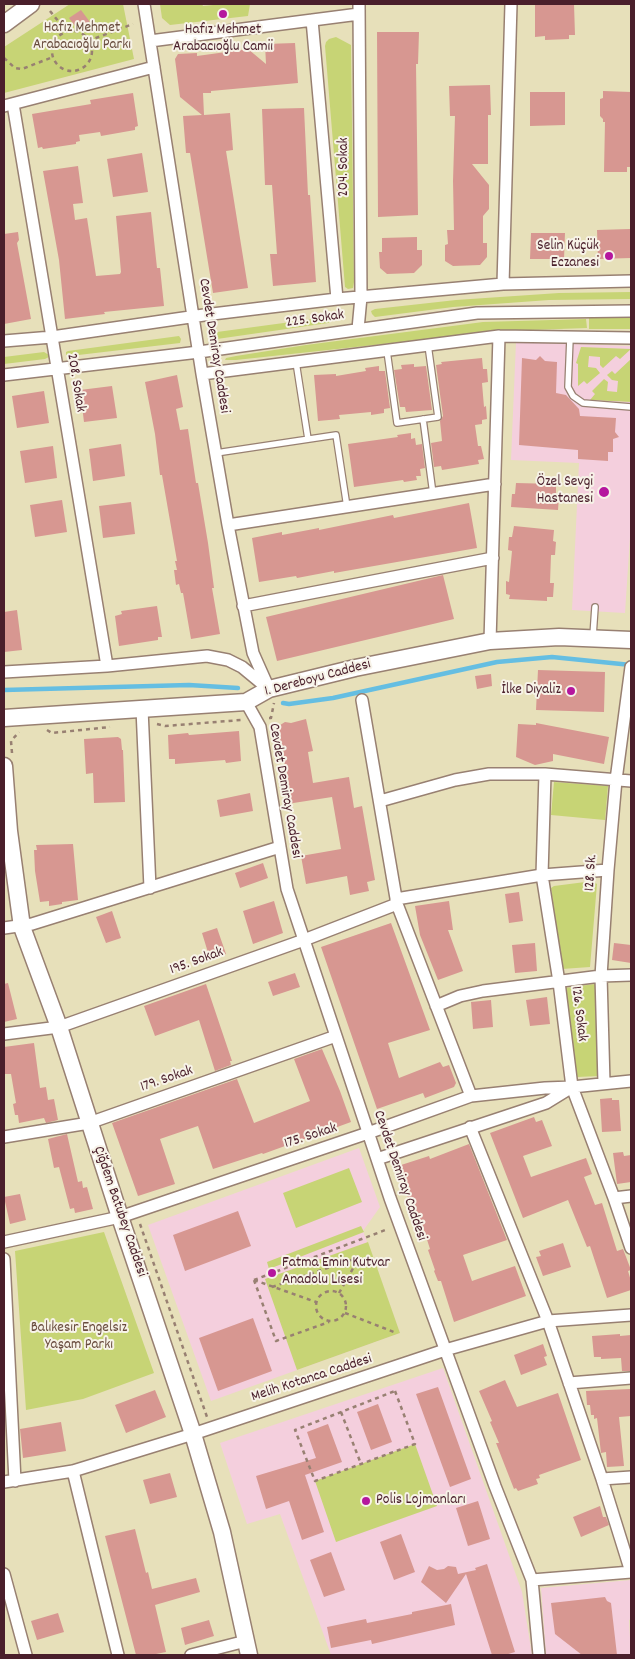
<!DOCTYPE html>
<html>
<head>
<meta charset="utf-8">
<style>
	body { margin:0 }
	#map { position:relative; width:635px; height:1659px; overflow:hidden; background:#e7e0ba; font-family:Dekko,sans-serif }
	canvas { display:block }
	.frame { position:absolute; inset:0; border:5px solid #4a1f2b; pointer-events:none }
</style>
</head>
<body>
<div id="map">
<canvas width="635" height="1659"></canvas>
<div class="frame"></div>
</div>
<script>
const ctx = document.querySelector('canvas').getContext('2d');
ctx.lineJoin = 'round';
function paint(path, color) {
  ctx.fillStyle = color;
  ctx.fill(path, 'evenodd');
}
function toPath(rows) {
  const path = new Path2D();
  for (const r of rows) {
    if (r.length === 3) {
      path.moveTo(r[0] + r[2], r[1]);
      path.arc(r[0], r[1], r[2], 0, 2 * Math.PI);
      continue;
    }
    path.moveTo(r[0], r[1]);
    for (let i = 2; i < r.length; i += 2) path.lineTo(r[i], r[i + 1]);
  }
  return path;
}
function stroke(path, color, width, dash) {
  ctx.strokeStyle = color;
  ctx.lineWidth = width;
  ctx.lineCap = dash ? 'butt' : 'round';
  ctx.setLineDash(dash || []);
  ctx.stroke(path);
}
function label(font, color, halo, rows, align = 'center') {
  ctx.font = font + ' Dekko,sans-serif';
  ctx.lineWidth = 4;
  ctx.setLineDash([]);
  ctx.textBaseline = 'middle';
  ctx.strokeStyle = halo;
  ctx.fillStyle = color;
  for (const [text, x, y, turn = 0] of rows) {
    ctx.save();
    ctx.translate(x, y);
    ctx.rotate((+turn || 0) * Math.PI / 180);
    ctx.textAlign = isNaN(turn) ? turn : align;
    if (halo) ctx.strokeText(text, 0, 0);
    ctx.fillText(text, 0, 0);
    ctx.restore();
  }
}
paint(toPath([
	[516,342,631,346,631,522,625,613,572,610,579,463,511,460],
	[359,1148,380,1207,363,1231,400,1333,211,1401,148,1225],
	[443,1368,522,1592,532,1655,331,1655,280,1514,247,1524,220,1443],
	[631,1580,631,1619,629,1620,631,1655,546,1655,541,1588]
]), '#f4cfdd');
paint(toPath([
	[70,4,123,4,134,59,4,93,4,47],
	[160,4,202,4,203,6,213,5,213,4,250,4,248,16,170,25,162,18],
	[336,37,351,45,354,282,353,288,348,289,345,287,325,46,326,42,329,39],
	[631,292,631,299,549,300,453,307,375,317,372,314,371,311,375,309,456,300,559,293],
	[328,317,331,321,328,323,217,339,214,337,213,334,217,332],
	[589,318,631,318,631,329,589,329],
	[586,319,587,328,503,331,236,360,225,360,226,358,236,356,306,345,483,322],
	[179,336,181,339,180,343,70,356,66,355,66,352,68,351],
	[581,347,631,349,620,359,616,356,603,368,600,365,600,357,589,356,588,367,596,368,600,373,587,384,584,381,578,386,578,364,576,363],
	[44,352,49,355,49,357,45,359,4,364,4,357],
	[631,359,631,402,590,400,595,394,592,391,604,379,608,382,607,391,617,392,618,381,612,380,607,375,612,371,615,374],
	[554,782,608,786,605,820,551,815],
	[593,881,597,884,590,967,562,969,551,888,554,886],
	[595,984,599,1076,577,1077,565,988],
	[349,1168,362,1202,296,1228,283,1193],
	[361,1226,364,1232,269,1269,267,1262],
	[104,1232,154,1373,83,1399,26,1410,15,1251],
	[368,1242,400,1333,297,1370,265,1279],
	[415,1444,437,1506,336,1542,315,1481]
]), '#c7d475');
stroke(toPath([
	[4,690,189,685,238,688],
	[283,703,289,704,333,698,497,662,552,657,631,665]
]), '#65bee2', 4.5);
paint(toPath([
	[535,4,574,4,575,35,569,35,569,39,545,40,545,36,535,37],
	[81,10,90,22,78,30,69,18],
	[377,32,419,32,418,64,416,64,418,215,378,217],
	[295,43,298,83,211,91,211,93,203,93,204,115,230,113,233,150,226,151,248,288,213,293,190,153,186,153,183,116,202,115,180,97,175,59,178,54,197,53,197,56,248,49,266,64,265,44],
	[490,85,491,115,488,115,488,164,472,164,489,185,489,209,483,216,483,243,487,243,487,257,480,265,453,266,445,261,445,245,448,244,447,230,454,230,453,181,455,116,450,116,449,86],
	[603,91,631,92,631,167,627,167,627,172,604,172,605,122,603,122,603,119,600,116,600,99,603,98],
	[530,92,565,92,565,125,530,126],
	[133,93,138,126,135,127,135,130,101,136,100,132,79,135,80,141,76,142,76,144,43,149,42,147,38,148,32,114,91,104,90,100],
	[304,108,308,195,310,195,316,282,273,286,270,254,277,254,272,185,265,185,262,109],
	[142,153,148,192,113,197,107,159],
	[78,166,83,203,73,204,75,220,87,218,96,276,120,274,121,272,116,216,151,212,157,268,160,268,164,306,104,312,105,314,65,319,59,260,43,171],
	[630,229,631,258,598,259,597,230],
	[18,232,19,240,17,243,31,319,4,324,4,234],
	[531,233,565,233,564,259,530,259],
	[417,237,417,250,422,250,422,265,414,273,387,274,380,268,379,252,382,252,382,238],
	[540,356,545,361,557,362,556,393,566,395,579,409,580,416,616,418,615,432,619,437,613,439,613,452,608,452,608,461,578,459,578,450,519,445,522,358,536,360],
	[482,358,483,369,487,369,488,382,482,383,484,407,486,406,487,419,482,420,482,424,475,425,478,446,481,446,484,459,478,460,479,464,442,470,441,466,434,467,431,443,442,441,440,421,443,416,436,365,442,364,441,362],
	[414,364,414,367,426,366,432,410,406,412,405,407,400,407,394,370,402,369,401,365],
	[379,366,379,371,385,371,390,408,384,409,384,413,371,415,371,412,339,415,340,419,318,421,314,375,336,374,336,376,366,371,365,368],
	[177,375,183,407,176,409,180,430,188,429,196,483,198,483,208,543,214,588,212,588,220,634,191,639,183,593,181,593,179,584,176,585,174,570,177,570,175,561,177,561,162,475,160,475,155,434,145,382],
	[112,386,117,418,84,422,80,390],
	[44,391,49,423,17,428,12,396],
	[411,433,411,439,415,438,416,445,422,444,425,468,420,469,421,476,416,476,417,480,404,482,403,480,354,487,348,444,398,437,397,435],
	[121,444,125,476,93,481,89,449],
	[53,446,57,478,25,483,20,451],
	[516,483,556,484,556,496,559,496,558,510,511,507,512,494,515,494],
	[62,500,67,532,35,537,30,505],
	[131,502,135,534,103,538,99,506],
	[469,503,477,548,334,573,334,571,297,578,296,576,259,582,252,538,282,532,282,535,319,528,319,530,393,515,394,518],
	[514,526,554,530,553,541,556,542,555,555,551,555,550,583,554,583,553,597,547,597,547,601,509,599,510,595,506,594,506,581,509,582,512,551,508,550,509,537,512,537],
	[443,575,454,619,277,661,266,617],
	[157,606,162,637,158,637,158,640,119,646,115,616,122,614,121,611],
	[17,610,22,650,4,652,4,612],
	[538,670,605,672,604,712,536,710],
	[491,674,492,686,477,689,475,676],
	[306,719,313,751,308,752,313,783,349,777,354,808,362,806,375,880,367,882,369,891,350,895,347,876,306,884,301,856,341,849,332,797,287,804,282,776,287,775,277,727,285,722,291,723],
	[536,723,609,737,604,764,553,754,553,761,535,765,516,757,518,724,536,725],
	[239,731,241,761,226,763,225,760,175,764,175,759,169,759,168,735,188,733,189,735],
	[118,737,121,739,122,750,123,750,125,802,94,803,93,773,86,774,84,739],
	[250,793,253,811,220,817,217,800],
	[73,844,78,900,62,902,62,904,49,906,49,901,40,902,35,871,34,850,37,850,36,845],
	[263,863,268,878,240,888,235,873],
	[519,892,523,921,509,923,505,894],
	[274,901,283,933,253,944,243,911],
	[449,901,453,930,448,930,463,971,438,980,420,935,415,906],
	[112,911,121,938,106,943,96,917],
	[391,923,430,1030,388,1043,399,1078,440,1062,443,1067,449,1065,456,1083,454,1087,425,1098,423,1093,377,1109,321,947],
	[217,928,226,954,210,959,202,933],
	[535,943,537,971,515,973,512,945],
	[614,943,631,945,631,963,612,960],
	[295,973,300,987,273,996,268,982],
	[8,983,17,1019,4,1022,4,984],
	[206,984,232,1061,230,1061,231,1065,215,1071,199,1020,155,1036,144,1006],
	[547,997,550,1024,530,1026,526,1000],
	[491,1000,493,1027,473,1029,471,1002],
	[34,1043,40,1088,46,1087,48,1100,54,1099,58,1120,46,1123,44,1118,19,1123,18,1115,15,1115,13,1104,16,1103,11,1074,4,1074,4,1047],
	[322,1049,340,1091,351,1122,263,1154,262,1153,213,1169,198,1126,160,1139,175,1184,138,1196,112,1123,237,1079,254,1123,310,1101,294,1059],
	[612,1098,612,1100,619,1100,621,1131,602,1132,600,1099],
	[534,1117,536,1122,542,1120,552,1146,523,1156,531,1177,586,1158,592,1174,584,1177,595,1205,602,1203,617,1251,623,1249,631,1270,628,1271,631,1281,631,1290,607,1298,590,1246,587,1247,568,1200,523,1218,490,1133],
	[67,1134,78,1182,82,1181,83,1188,87,1187,93,1209,75,1213,74,1208,70,1209,59,1167,54,1168,48,1139],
	[469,1144,507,1240,463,1255,472,1281,515,1266,526,1296,454,1322,441,1281,438,1281,434,1271,435,1270,428,1250,430,1249,423,1227,419,1223,412,1204,410,1205,398,1166,429,1156,430,1159],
	[623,1152,624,1156,631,1155,631,1182,617,1184,613,1153],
	[20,1194,26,1220,10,1224,4,1197],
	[238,1211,251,1246,185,1271,173,1235],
	[563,1243,571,1267,543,1276,536,1257,541,1256,539,1251],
	[253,1318,272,1371,218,1391,199,1338],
	[620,1334,620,1336,631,1335,631,1371,622,1371,621,1358,601,1359,601,1357,594,1357,592,1336],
	[543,1344,547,1356,544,1357,547,1365,521,1375,514,1355],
	[505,1380,517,1407,558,1393,581,1460,539,1475,540,1478,536,1479,538,1484,518,1491,516,1488,514,1489,496,1443,499,1443,490,1422,492,1421,479,1391],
	[438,1387,471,1479,450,1487,416,1394],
	[630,1389,631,1416,619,1417,624,1466,607,1467,606,1452,601,1453,597,1418,594,1419,594,1415,591,1415,590,1405,587,1405,586,1391],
	[155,1390,166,1417,126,1433,115,1405],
	[378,1404,392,1442,371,1450,357,1412],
	[61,1422,66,1451,23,1458,20,1429],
	[328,1424,342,1462,305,1475,324,1532,302,1540,289,1501,266,1509,256,1476,316,1458,307,1432],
	[170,1473,177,1497,150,1504,143,1480],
	[478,1501,490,1539,468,1546,456,1508],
	[600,1506,603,1517,606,1517,609,1525,581,1537,573,1517],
	[135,1529,146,1573,148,1572,152,1589,196,1578,200,1592,155,1605,166,1652,151,1655,136,1655,105,1536],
	[401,1534,415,1572,394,1580,380,1542],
	[331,1552,345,1590,324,1597,310,1560],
	[487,1564,515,1652,505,1655,492,1655,466,1574,446,1603,421,1582,429,1566,437,1570,444,1569,448,1566,456,1567,458,1574,476,1570,475,1568],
	[605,1597,607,1601,611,1603,617,1655,582,1655,555,1634,551,1603],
	[451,1604,455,1625,372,1644,371,1640,331,1648,327,1627,366,1619,367,1623,412,1614,412,1612],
	[58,1613,64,1632,37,1640,31,1621],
	[209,1620,214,1636,185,1645,181,1628]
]), '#d79791');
const service = toPath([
	[570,338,568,387,573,396,583,403,631,407],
	[387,351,397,423,438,417,428,345],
	[296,362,308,439],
	[423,419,433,494],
	[216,453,336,435,347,507],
	[593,636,595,607]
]);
const minor = toPath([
	[144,4,202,374,228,525,253,653,269,689],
	[312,20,337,299],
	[150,41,359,14],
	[13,104,107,666],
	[4,106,154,67],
	[503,284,511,4],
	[358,329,361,297,359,4],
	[4,341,52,337,204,315,337,299,503,284,631,281],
	[202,374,499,336,631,338],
	[4,375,199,352,477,313,631,311],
	[228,525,495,484],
	[243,606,493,558],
	[490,641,499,336],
	[4,672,107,666,207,656,228,660,242,667,265,686],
	[362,700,397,904,471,1096],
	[246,702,260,727,287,889,390,1198,495,1486,532,1580,539,1655],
	[142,709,150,888],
	[545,774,542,875,559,982,572,1087,614,1198,631,1248],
	[380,801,455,780,489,774,545,774,631,781],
	[396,899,542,875,608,870],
	[4,928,32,924,280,847],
	[436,1006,460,996,483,991,601,976,631,975],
	[4,1034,59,1027,304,940,397,904],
	[604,1083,601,976,608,870,616,780,631,667],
	[470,1127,548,1321,602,1479,631,1572],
	[4,1137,89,1123,336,1036],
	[377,1159,546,1103,572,1087],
	[614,1198,631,1196],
	[4,1242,120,1217,368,1133,471,1096,545,1088,572,1087,631,1081],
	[4,1259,15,1481],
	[569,1383,631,1378],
	[73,1471,118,1655],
	[602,1479,631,1477],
	[4,1482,73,1471,193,1434,445,1350,548,1321,631,1315],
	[4,1574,26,1655],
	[532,1580,631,1572],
	[191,1655,246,1641]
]);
const secondary = toPath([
	[4,24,31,4],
	[4,718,246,702,269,689,355,668,490,641,559,637,631,640],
	[4,766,9,831,22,927,59,1027,120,1217,193,1434,222,1532,249,1655]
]);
stroke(service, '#988072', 8);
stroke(minor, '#988072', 14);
stroke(secondary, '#988072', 19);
stroke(toPath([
	[50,11,67,32],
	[72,51,20],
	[88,41,133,24],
	[4,58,15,68,22,69,53,57],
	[269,718,271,718,274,703],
	[157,724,165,726,241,720],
	[47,730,52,733,110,727],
	[12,753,11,741,19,732],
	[140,1224,207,1417],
	[254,1280,388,1229],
	[254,1280,276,1341,329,1322],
	[254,1280,316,1302],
	[272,1287,360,1257],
	[331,1306,15],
	[339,1293,359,1258],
	[345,1313,394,1332],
	[395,1391,415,1444,315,1481,295,1430,395,1391],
	[341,1412,361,1464]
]), '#988072', 2.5, [4, 4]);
stroke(service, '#fff', 5.5);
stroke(minor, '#fff', 11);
stroke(secondary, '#fff', 16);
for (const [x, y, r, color] of [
	[223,14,5,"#b5179e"],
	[609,256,5,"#b5179e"],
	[604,492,6,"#b5179e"],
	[571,691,5,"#b5179e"],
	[272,1273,5,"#b5179e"],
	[366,1501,5,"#b5179e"]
]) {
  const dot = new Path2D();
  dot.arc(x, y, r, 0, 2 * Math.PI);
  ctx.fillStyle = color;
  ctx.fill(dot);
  stroke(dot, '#f7f3e8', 2);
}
label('15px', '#694c3e', '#f7f3e8', [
	["Hafız Mehmet",82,29],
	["Arabacıoğlu Parkı",82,46],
	["Balıkesir Engelsiz",79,1329],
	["Yaşam Parkı",79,1346]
]);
label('15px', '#4a1f2b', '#f7f3e8', [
	["Hafız Mehmet",223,31,"center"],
	["Arabacıoğlu Camii",223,48,"center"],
	["Selin Küçük",599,247],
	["Eczanesi",599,264],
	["Özel Sevgi",593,483],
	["Hastanesi",593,500],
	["İlke Diyaliz",561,691],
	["Fatma Emin Kutvar",282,1264,"left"],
	["Anadolu Lisesi",282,1281,"left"],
	["Polis Lojmanları",376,1501,"left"]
], 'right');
label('15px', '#4a1f2b', '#f7f3e8', [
	["204. Sokak",345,167,-90],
	["225. Sokak",315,320,-8],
	["Cevdet Demiray Caddesi",213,346,81],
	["208. Sokak",75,383,81],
	["1. Dereboyu Caddesi",318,679,-15],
	["Cevdet Demiray Caddesi",284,791,80],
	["128. Sk.",592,873,-86],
	["195. Sokak",197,962,-20],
	["126. Sokak",578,1014,83],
	["179. Sokak",167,1080,-19],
	["175. Sokak",311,1137,-18],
	["Cevdet Demiray Caddesi",399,1176,71],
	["Çiğdem Batubey Caddesi",119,1212,71],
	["Melih Kotanca Caddesi",312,1379,-18]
]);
</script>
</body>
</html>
